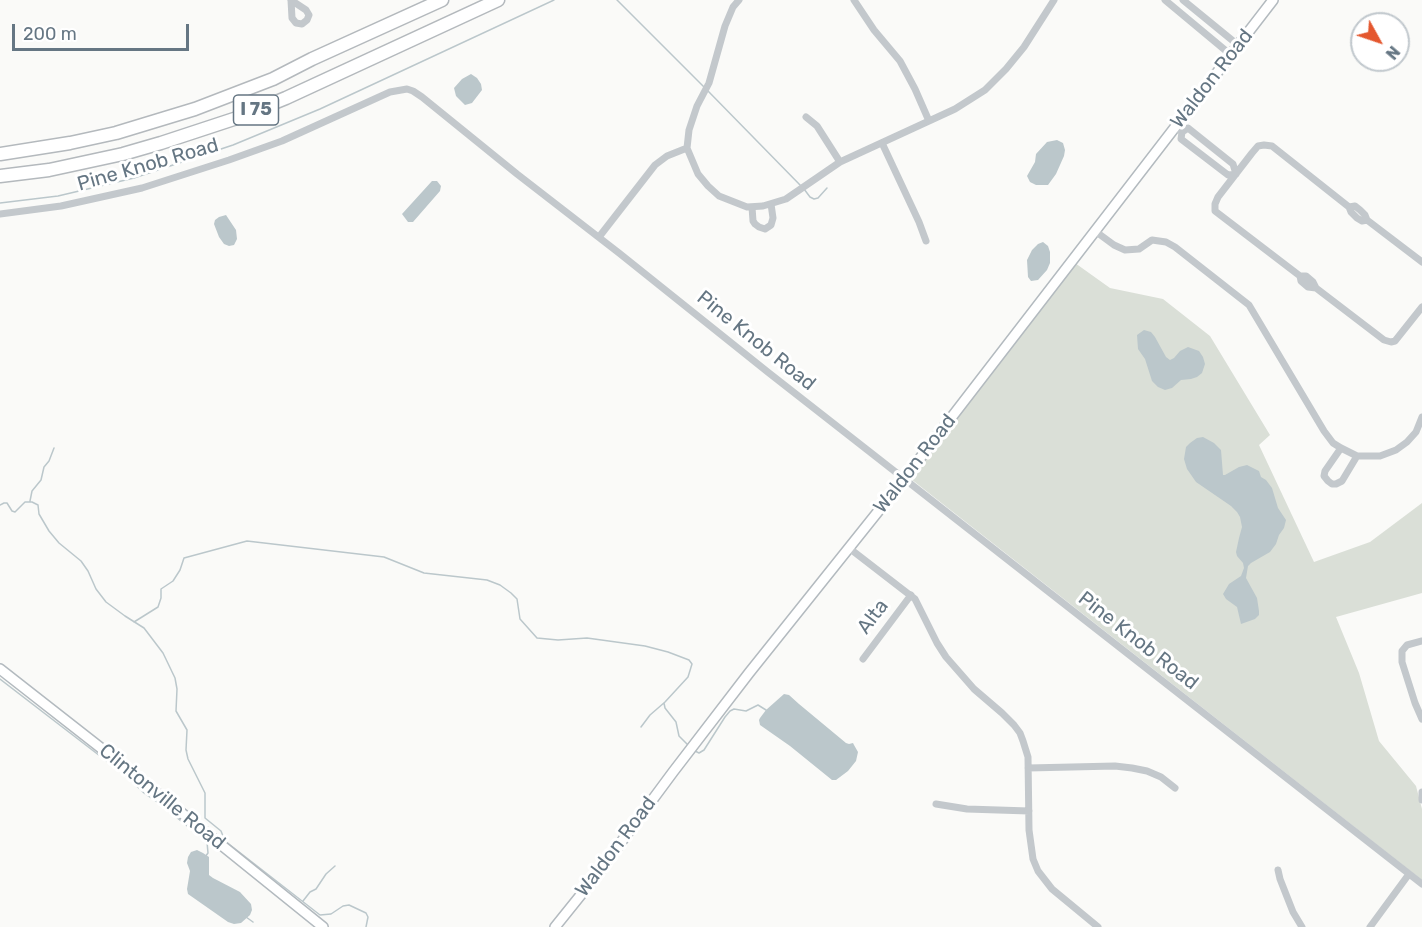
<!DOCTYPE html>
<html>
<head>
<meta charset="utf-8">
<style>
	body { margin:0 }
	#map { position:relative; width:1422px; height:927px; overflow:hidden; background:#fafaf8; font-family:Rubik,sans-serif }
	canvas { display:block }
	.north { position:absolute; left:1350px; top:12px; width:60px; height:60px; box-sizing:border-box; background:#fff; border:2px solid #c1c8cd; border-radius:50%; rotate:130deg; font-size:16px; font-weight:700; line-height:24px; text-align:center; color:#657683 }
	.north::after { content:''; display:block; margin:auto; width:21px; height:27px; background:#e4572e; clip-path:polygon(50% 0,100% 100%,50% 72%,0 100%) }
	.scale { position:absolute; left:12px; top:24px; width:177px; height:27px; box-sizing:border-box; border:3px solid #657683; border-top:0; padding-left:8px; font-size:18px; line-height:21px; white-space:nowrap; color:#657683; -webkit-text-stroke:4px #fff; paint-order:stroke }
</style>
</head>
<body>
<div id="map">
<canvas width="1422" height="927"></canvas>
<div class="north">N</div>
<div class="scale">200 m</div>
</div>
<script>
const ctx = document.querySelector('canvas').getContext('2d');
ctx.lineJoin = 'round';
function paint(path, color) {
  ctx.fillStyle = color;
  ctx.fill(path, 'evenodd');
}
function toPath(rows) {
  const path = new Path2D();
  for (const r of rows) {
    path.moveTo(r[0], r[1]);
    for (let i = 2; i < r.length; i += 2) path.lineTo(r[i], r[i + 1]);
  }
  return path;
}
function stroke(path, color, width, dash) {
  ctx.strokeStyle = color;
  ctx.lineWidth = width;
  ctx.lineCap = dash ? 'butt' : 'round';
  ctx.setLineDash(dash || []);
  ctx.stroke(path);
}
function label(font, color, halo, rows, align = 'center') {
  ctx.font = font + ' Rubik,sans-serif';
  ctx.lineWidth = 6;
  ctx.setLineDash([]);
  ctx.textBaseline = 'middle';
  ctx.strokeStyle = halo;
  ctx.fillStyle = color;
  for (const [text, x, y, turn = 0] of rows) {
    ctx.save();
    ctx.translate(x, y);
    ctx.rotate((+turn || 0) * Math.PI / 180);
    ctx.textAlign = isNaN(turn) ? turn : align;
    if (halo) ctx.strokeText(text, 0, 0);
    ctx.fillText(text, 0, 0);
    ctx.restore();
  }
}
paint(toPath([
	[1075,263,1110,288,1163,299,1210,336,1270,435,1259,445,1314,562,1370,542,1422,503,1422,593,1336,617,1359,673,1379,741,1416,786,1422,809,1422,880,911,479]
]), '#dadfd7');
paint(toPath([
	[471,74,477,78,481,84,482,90,472,103,465,105,456,96,454,88,462,79],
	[1057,140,1063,143,1065,150,1064,156,1056,174,1048,185,1036,185,1030,182,1027,176,1035,162,1036,154,1047,142],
	[432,181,437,181,441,186,440,191,413,222,408,222,402,214],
	[226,215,236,230,237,239,234,245,229,246,224,244,219,237,214,224,215,220,219,217],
	[1043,242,1048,246,1050,252,1050,263,1047,270,1038,280,1031,281,1028,277,1027,260,1032,250,1038,244],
	[1144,330,1151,332,1155,337,1166,357,1170,360,1174,358,1180,351,1188,347,1199,351,1203,357,1205,364,1202,373,1197,377,1191,379,1181,380,1172,388,1165,390,1158,387,1152,381,1145,359,1138,349,1137,335],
	[1203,437,1214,443,1221,450,1223,475,1225,475,1239,467,1247,465,1259,471,1261,477,1266,480,1272,488,1278,508,1286,520,1284,528,1279,535,1276,544,1270,552,1251,563,1248,566,1246,578,1257,598,1259,611,1259,615,1255,619,1241,624,1237,607,1226,599,1223,594,1229,584,1241,576,1244,568,1243,563,1237,556,1236,552,1239,538,1242,527,1240,517,1237,512,1231,506,1196,482,1187,469,1184,459,1186,447,1190,443,1197,438],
	[784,694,789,695,799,704,846,743,849,744,853,743,854,745,858,752,856,761,848,771,836,780,832,780,790,746,760,725,759,720,760,718,766,710],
	[197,850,203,853,209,857,209,875,213,878,240,892,251,904,252,910,250,915,241,923,234,924,228,922,188,894,187,889,190,871,187,863,188,857,191,852]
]), '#bbc7cb');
stroke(toPath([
	[617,0,704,87],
	[708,91,801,186],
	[804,189,810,197,814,199,818,198,827,188],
	[0,203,58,196,134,178,233,145,320,109,554,0],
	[30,501,32,491,41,480,44,467,49,461,54,448],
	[0,505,4,503,7,503,12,511,15,512,25,502,32,502,38,505,39,514,49,531,59,543,81,561,88,571,96,589,106,602,125,616,144,628,163,653,175,678,177,689,176,711,187,730,186,750,188,759,205,793,205,818,221,831,225,841,320,915,331,914,343,906,349,905,366,913,368,917,366,927],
	[134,622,158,607,161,598,161,589,173,581,180,570,184,558,247,541,384,557,424,573,487,580,500,585,511,593,517,599,520,619,537,638,558,640,587,638,645,646,668,652,689,660,692,664,688,677,665,702,650,715,641,727],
	[0,679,126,776,144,793,160,804,207,842,208,853,205,857],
	[664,703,665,708,676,722,679,736,689,746],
	[695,751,699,753,704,750,725,717,730,711,734,709,746,711,758,705,766,710],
	[303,901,310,892,316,889,326,874,335,866],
	[246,917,253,922]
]), '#bbc7cb', 1.5);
const secondary = toPath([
	[0,669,106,752,323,927],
	[555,927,596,876,673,772,749,673,904,479,1273,0]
]);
const highway = toPath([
	[0,154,70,143,116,133,195,109,273,79,312,59,442,0],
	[0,176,49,170,123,154,161,143,237,118,286,98,498,0]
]);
stroke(secondary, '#b3babf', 12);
stroke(highway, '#b4b9bd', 15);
stroke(toPath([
	[291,0,306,10,309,15,307,20,302,24,296,23,292,18,291,0],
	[739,0,733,7,725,26,709,83,697,106,689,130,687,148,698,174,708,186,719,196,747,207,763,206,786,199,840,162,955,109,985,90,1006,69,1024,47,1054,0],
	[854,0,874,30,900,61,915,89,929,121],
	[1165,0,1231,55],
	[1183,0,1238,45],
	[806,117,817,126,840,162],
	[1175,126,1182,132,1181,139,1228,175,1236,174,1233,164,1188,128,1182,132],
	[882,143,919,222,926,241],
	[752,207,753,221,755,224,759,227,765,229,771,225,773,218,771,204],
	[0,214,61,206,142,188,229,160,282,141,390,92,407,89,413,91,422,97,517,174,619,253,769,373,1422,884],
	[1367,220,1362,221,1357,218,1351,212,1349,207,1355,206,1360,210,1365,215,1367,220,1422,262],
	[1095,231,1114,245,1125,250,1139,249,1152,240,1166,242,1175,247,1249,305,1324,431,1333,443,1341,448,1357,456,1380,456,1396,450,1407,442,1416,432,1422,417],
	[599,237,655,165,667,156,687,148],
	[1300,276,1306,276,1313,282,1316,288,1308,287,1301,281,1300,276,1215,211,1215,204,1218,197,1252,153,1258,146,1264,145,1272,146,1349,207],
	[1316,288,1384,340,1391,342,1395,341,1422,307],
	[1341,448,1325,471,1324,476,1328,481,1332,484,1336,484,1342,481,1357,456],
	[849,548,915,599,937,643,946,657,974,689,1002,713,1014,725,1020,733,1023,741,1028,757,1029,830,1033,859,1038,871,1052,889,1098,927],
	[1422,641,1407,645,1402,651,1402,662,1415,703,1422,719],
	[863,659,911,595],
	[1028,768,1115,766,1132,768,1147,771,1161,777,1175,788],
	[1422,792,1422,800],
	[936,804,967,809,1029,811],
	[1278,870,1280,879,1293,912,1302,927],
	[1370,927,1409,874]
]), '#c3c8cc', 7);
stroke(secondary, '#fff', 9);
stroke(highway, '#fff', 12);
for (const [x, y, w] of [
	[256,110,45]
]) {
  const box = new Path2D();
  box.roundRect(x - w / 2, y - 15, w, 30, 4.5);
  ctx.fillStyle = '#fff';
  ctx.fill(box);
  stroke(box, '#657683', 1.5);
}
label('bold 18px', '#657683', null, [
	["I 75",256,110]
]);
label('20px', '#657683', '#fff', [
	["Waldon Road",1212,79,-52],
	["Pine Knob Road",148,165,-16],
	["Pine Knob Road",756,341,39],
	["Waldon Road",915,464,-52],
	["Alta",873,617,-53],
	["Pine Knob Road",1138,641,38],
	["Clintonville Road",162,797,39],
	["Waldon Road",616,847,-53]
]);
</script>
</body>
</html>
